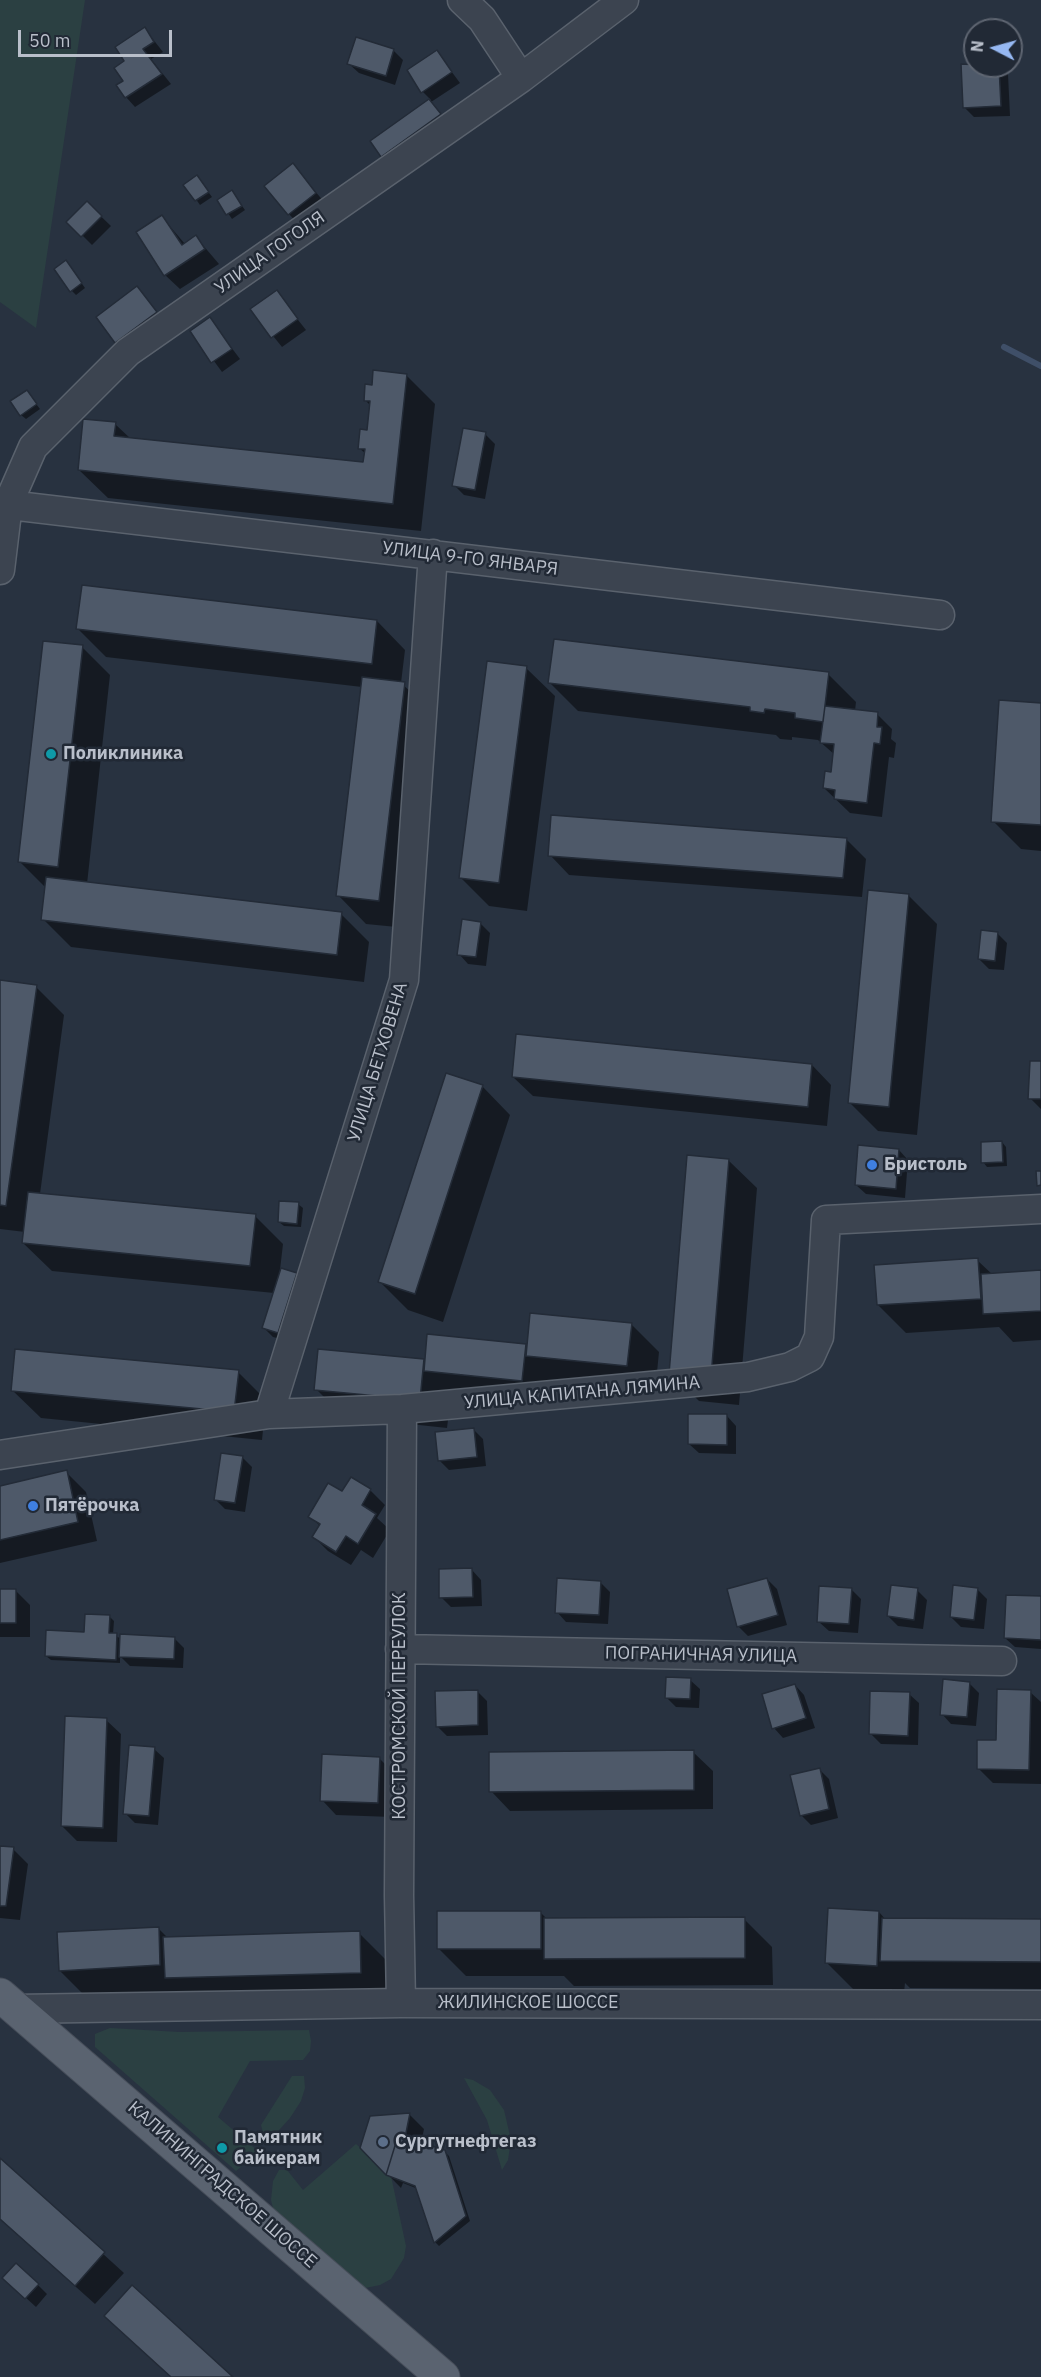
<!DOCTYPE html>
<html>
<head>
<meta charset="utf-8">
<style>
	body { margin:0 }
	#map { position:relative; width:1041px; height:2377px; overflow:hidden; background:#283240; font-family:"IBM Plex Sans",sans-serif }
	canvas { display:block }
	.north { position:absolute; left:963px; top:18px; width:60px; height:60px; box-sizing:border-box; background:#212935; border:2px solid #5e6571; border-radius:50%; rotate:276deg; font-size:16px; font-weight:700; line-height:24px; text-align:center; color:#b9bfca }
	.north::after { content:''; display:block; margin:auto; width:21px; height:27px; background:#96b8f2; clip-path:polygon(50% 0,100% 100%,50% 72%,0 100%) }
	.scale { position:absolute; left:18px; top:30px; width:154px; height:27px; box-sizing:border-box; border:3px solid #b9bfca; border-top:0; padding-left:8px; font-size:18px; line-height:21px; white-space:nowrap; color:#b9bfca; -webkit-text-stroke:4px #212935; paint-order:stroke }
</style>
</head>
<body>
<div id="map">
<canvas width="1041" height="2377"></canvas>
<div class="north">N</div>
<div class="scale">50 m</div>
</div>
<script>
const ctx = document.querySelector('canvas').getContext('2d');
ctx.lineJoin = 'round';
function paint(path, color) {
  ctx.fillStyle = color;
  ctx.fill(path, 'evenodd');
}
function toPath(rows) {
  const path = new Path2D();
  for (const r of rows) {
    path.moveTo(r[0], r[1]);
    for (let i = 2; i < r.length; i += 2) path.lineTo(r[i], r[i + 1]);
  }
  return path;
}
function stroke(path, color, width, dash) {
  ctx.strokeStyle = color;
  ctx.lineWidth = width;
  ctx.lineCap = dash ? 'butt' : 'round';
  ctx.setLineDash(dash || []);
  ctx.stroke(path);
}
function label(font, color, halo, rows, align = 'center') {
  ctx.font = font + ' "IBM Plex Sans",sans-serif';
  ctx.lineWidth = 5;
  ctx.setLineDash([]);
  ctx.textBaseline = 'middle';
  ctx.strokeStyle = halo;
  ctx.fillStyle = color;
  for (const [text, x, y, turn = 0] of rows) {
    ctx.save();
    ctx.translate(x, y);
    ctx.rotate((+turn || 0) * Math.PI / 180);
    ctx.textAlign = isNaN(turn) ? turn : align;
    if (halo) ctx.strokeText(text, 0, 0);
    ctx.fillText(text, 0, 0);
    ctx.restore();
  }
}
paint(toPath([
	[0,0,85,0,36,328,0,302],
	[110,2028,179,2032,309,2030,311,2041,310,2051,303,2060,250,2061,218,2117,259,2152,236,2171,95,2047,95,2034],
	[292,2076,304,2076,305,2088,301,2101,290,2118,270,2140,265,2140,261,2125],
	[464,2078,473,2080,490,2090,504,2110,511,2140,508,2160,502,2170,487,2120],
	[356,2144,391,2176,406,2246,404,2258,391,2279,380,2285,365,2288,274,2212,271,2200,273,2181,279,2170,287,2170,303,2190]
]), '#2b4042');
paint(toPath([
	[145,29,163,52,151,59,171,84,135,107,126,97,126,62],
	[393,50,403,60,395,85,359,73,349,64],
	[437,52,460,83,431,102,449,124,392,166,372,142,431,100,423,92],
	[975,66,1000,66,1008,74,1010,116,974,117,965,108],
	[293,165,325,203,298,224,289,214],
	[201,182,212,197,200,205,186,185],
	[232,192,245,210,232,219,219,200],
	[87,203,111,226,92,245,69,222],
	[162,217,185,244,196,237,219,264,180,289,165,275],
	[70,267,85,288,76,295,72,291],
	[137,288,165,322,126,352,116,342],
	[276,292,306,330,282,347,252,310],
	[210,319,240,359,222,372,192,331],
	[407,376,435,404,421,531,108,498,79,470,115,424,131,439,365,464,366,454,359,448,368,431,371,406,365,400,373,386],
	[27,392,40,409,26,419,21,415],
	[485,434,495,444,485,499,464,495,454,485],
	[377,621,405,650,401,683,432,711,407,928,366,924,338,895,362,687,106,657,78,629],
	[82,647,110,675,87,884,341,914,369,942,364,982,71,947,43,919,46,888,20,862],
	[526,668,555,696,527,911,489,906,461,878],
	[828,674,856,702,855,711,877,714,892,729,891,739,896,743,894,758,889,757,882,817,850,813,824,788,832,774,835,755,818,740,792,737,792,740,780,739,776,735,578,711,550,683],
	[1041,705,1041,851,1021,849,993,821],
	[846,839,866,859,862,897,569,875,550,855],
	[909,896,937,924,917,1135,878,1131,850,1103],
	[463,921,481,924,490,933,486,966,468,964,459,954],
	[998,934,1007,943,1004,970,989,969,979,959],
	[0,982,36,987,64,1015,40,1194,255,1216,283,1244,280,1270,296,1275,306,1284,288,1341,273,1337,263,1327,274,1293,52,1271,23,1243,25,1232,0,1229],
	[1041,1063,1041,1109,1030,1098],
	[812,1065,831,1085,827,1126,533,1096,513,1077],
	[482,1086,510,1115,443,1322,408,1310,380,1282],
	[1002,1142,1006,1147,1007,1166,987,1167,983,1162],
	[899,1150,908,1160,905,1198,866,1194,856,1185],
	[728,1160,757,1188,739,1405,699,1401,671,1373],
	[298,1204,303,1208,301,1227,284,1226,279,1222],
	[977,1260,993,1275,1041,1272,1041,1340,1013,1342,999,1327,906,1333,878,1305],
	[631,1324,659,1352,655,1393,556,1383,553,1380,550,1409,451,1396,447,1428,344,1417,316,1389,320,1350,426,1361,525,1346,528,1349],
	[238,1372,266,1400,262,1440,41,1418,12,1390],
	[727,1416,736,1426,736,1454,699,1453,689,1444],
	[474,1430,483,1439,486,1466,449,1470,439,1460],
	[242,1457,252,1467,245,1512,225,1509,215,1499],
	[66,1472,86,1492,97,1541,0,1563,0,1487],
	[370,1490,385,1505,377,1518,390,1530,373,1558,361,1550,351,1565,328,1551,314,1537,320,1526,310,1516,343,1493],
	[472,1570,481,1580,482,1606,451,1607,441,1597],
	[767,1579,777,1589,787,1625,748,1636,738,1626],
	[600,1582,610,1592,608,1624,566,1622,557,1612],
	[851,1589,861,1599,858,1633,829,1631,819,1622],
	[977,1589,987,1599,984,1629,961,1627,951,1617],
	[0,1590,15,1590,30,1605,30,1637,0,1637],
	[917,1590,927,1600,923,1629,898,1626,888,1616],
	[1041,1598,1041,1649,1015,1647,1005,1638],
	[109,1616,114,1621,113,1634,121,1639,174,1638,184,1648,183,1668,130,1666,120,1656,120,1663,51,1660,46,1656],
	[690,1680,700,1689,699,1708,676,1707,666,1697],
	[969,1683,979,1693,976,1726,951,1724,942,1714],
	[795,1685,804,1695,815,1728,783,1738,774,1728],
	[477,1691,487,1701,488,1735,447,1736,437,1726],
	[1030,1692,1041,1702,1041,1784,993,1783,978,1768],
	[909,1694,919,1703,918,1745,881,1744,871,1734],
	[106,1720,121,1734,117,1842,77,1841,62,1826],
	[154,1749,164,1758,158,1825,135,1823,125,1813],
	[693,1752,713,1771,713,1809,510,1811,491,1791],
	[379,1758,394,1773,392,1817,336,1815,322,1800],
	[819,1769,829,1779,838,1818,811,1825,801,1815],
	[0,1847,13,1849,28,1864,20,1920,0,1918],
	[540,1912,548,1920,744,1919,772,1947,773,1985,574,1986,564,1976,466,1976,438,1948],
	[879,1912,886,1920,1041,1921,1041,1989,910,1988,905,1983,904,1993,855,1991,827,1963],
	[158,1928,168,1938,359,1933,387,1961,388,2001,88,1999,60,1971],
	[410,2115,424,2129,421,2144,444,2151,449,2156,470,2221,439,2246,435,2242,418,2189,403,2183,401,2188,362,2148,372,2118],
	[0,2160,124,2273,95,2304,0,2219],
	[38,2285,47,2294,36,2307,14,2287]
]), '#0007');
stroke(toPath([
	[1004,347,1041,366]
]), '#3f4f68', 6);
const building = toPath([
	[145,27,154,42,143,49,162,74,125,98,116,85,123,81,114,68,124,61,115,47,145,27],
	[356,37,394,49,386,76,347,64,356,37],
	[437,50,452,72,421,93,407,70,437,50],
	[961,64,999,66,1001,106,963,108,961,64],
	[429,99,441,114,381,157,370,141,429,99],
	[293,163,316,193,288,215,264,186,293,163],
	[197,175,209,192,195,201,183,185,197,175],
	[232,190,242,206,226,215,217,200,232,190],
	[87,201,102,216,81,237,66,222,87,201],
	[162,215,182,245,196,235,205,249,164,276,136,232,162,215],
	[66,260,82,283,70,292,54,269,66,260],
	[137,286,157,312,115,343,96,317,137,286],
	[277,290,298,319,271,338,250,309,277,290],
	[210,317,232,349,211,363,190,331,210,317],
	[373,370,407,374,393,504,78,470,83,419,116,422,114,436,363,462,365,449,358,449,360,429,367,430,370,401,364,401,365,384,372,385,373,370],
	[27,390,37,404,20,416,10,401,27,390],
	[463,428,486,432,475,490,452,486,463,428],
	[82,585,377,620,372,664,76,629,82,585],
	[554,639,829,672,823,722,795,718,795,713,765,709,764,713,750,711,750,707,548,683,554,639],
	[43,641,83,645,58,867,18,862,43,641],
	[487,661,527,666,499,883,459,878,487,661],
	[362,677,405,682,379,901,336,896,362,677],
	[999,700,1041,703,1041,825,991,822,999,700],
	[825,706,878,712,877,727,882,727,880,744,874,743,867,803,834,799,835,790,823,788,825,771,831,772,834,744,820,743,825,706],
	[551,815,847,838,843,878,548,856,551,815],
	[46,877,342,912,337,955,41,920,46,877],
	[868,890,909,894,889,1107,848,1103,868,890],
	[462,919,481,922,476,957,457,955,462,919],
	[981,930,998,932,995,961,978,959,981,930],
	[0,980,37,985,6,1206,0,1205,0,980],
	[516,1034,812,1064,808,1107,512,1077,516,1034],
	[1030,1061,1041,1061,1041,1099,1028,1099,1030,1061],
	[446,1073,483,1085,415,1294,378,1282,446,1073],
	[1002,1141,1003,1162,981,1163,981,1142,1002,1141],
	[858,1145,899,1149,896,1189,855,1185,858,1145],
	[687,1155,729,1159,711,1377,669,1374,687,1155],
	[1036,1171,1041,1171,1041,1185,1037,1186,1036,1171],
	[28,1192,256,1214,250,1266,22,1243,28,1192],
	[279,1201,299,1202,297,1224,278,1222,279,1201],
	[978,1258,981,1299,877,1305,874,1265,978,1258],
	[281,1268,297,1273,278,1333,262,1328,281,1268],
	[1041,1270,1041,1311,983,1314,981,1274,1041,1270],
	[530,1313,632,1323,627,1366,526,1356,530,1313],
	[427,1334,526,1344,522,1381,424,1371,427,1334],
	[15,1349,239,1370,234,1412,11,1391,15,1349],
	[318,1349,424,1359,420,1400,314,1390,318,1349],
	[688,1414,727,1414,727,1445,688,1444,688,1414],
	[474,1428,477,1457,438,1461,435,1432,474,1428],
	[221,1453,243,1456,235,1503,214,1500,221,1453],
	[67,1470,78,1522,0,1540,0,1486,67,1470],
	[351,1477,371,1489,362,1505,376,1514,358,1544,346,1536,336,1552,312,1537,320,1524,308,1517,328,1483,342,1491,351,1477],
	[472,1568,473,1597,439,1598,439,1569,472,1568],
	[557,1578,601,1581,599,1615,555,1613,557,1578],
	[767,1578,778,1615,737,1627,727,1589,767,1578],
	[891,1585,918,1588,914,1620,887,1616,891,1585],
	[953,1585,978,1588,974,1620,950,1617,953,1585],
	[819,1586,852,1588,849,1624,817,1622,819,1586],
	[0,1589,16,1589,16,1623,0,1623,0,1589],
	[1006,1595,1041,1596,1041,1640,1004,1638,1006,1595],
	[85,1614,110,1615,109,1633,117,1633,116,1660,45,1656,46,1630,84,1632,85,1614],
	[120,1634,175,1637,174,1659,119,1657,120,1634],
	[666,1677,691,1678,690,1699,665,1698,666,1677],
	[943,1679,970,1682,967,1717,940,1715,943,1679],
	[795,1684,806,1718,772,1729,762,1694,795,1684],
	[997,1689,1031,1690,1029,1770,977,1769,977,1740,996,1740,997,1689],
	[478,1690,478,1725,436,1727,435,1691,478,1690],
	[870,1691,910,1692,908,1736,869,1734,870,1691],
	[65,1716,107,1718,103,1828,61,1826,65,1716],
	[129,1745,155,1747,149,1816,123,1814,129,1745],
	[694,1750,694,1790,489,1792,489,1752,694,1750],
	[322,1754,380,1757,378,1803,320,1801,322,1754],
	[820,1768,829,1809,800,1816,790,1775,820,1768],
	[0,1846,14,1847,6,1906,0,1906,0,1846],
	[828,1908,879,1911,877,1966,825,1963,828,1908],
	[437,1911,541,1911,541,1949,437,1949,437,1911],
	[745,1917,745,1958,544,1959,544,1918,745,1917],
	[882,1918,1041,1919,1041,1962,880,1961,882,1918],
	[159,1927,160,1965,59,1971,57,1932,159,1927],
	[360,1931,361,1973,165,1978,163,1937,360,1931],
	[410,2113,405,2138,398,2136,386,2175,360,2148,370,2116,410,2113],
	[398,2136,445,2150,466,2216,434,2243,415,2186,386,2175,398,2136],
	[0,2158,105,2252,75,2286,0,2219,0,2158],
	[16,2263,39,2284,25,2299,2,2278,16,2263],
	[132,2285,233,2377,171,2377,104,2316,132,2285]
]);
paint(building, '#4e5969');
stroke(building, '#232b37', 1.5);
const minor = toPath([
	[462,0,482,19,521,78],
	[0,504,940,615],
	[0,570,8,504,33,447,128,352,521,78,624,0],
	[269,1414,404,980,433,554],
	[0,1455,269,1414,402,1409,748,1377,790,1367,810,1357,819,1337,826,1220,1041,1209],
	[400,1649,1002,1661],
	[401,2003,399,1895,402,1409],
	[16,2009,401,2003,1041,2005]
]);
const major = toPath([
	[0,1995,443,2377]
]);
stroke(minor, '#5a626d', 31);
stroke(major, '#464d59', 35);
stroke(minor, '#3c4450', 28);
stroke(major, '#5a6370', 33);
for (const [x, y, r, color] of [
	[51,754,6,"#0f9aa8"],
	[872,1165,6,"#3f7fe0"],
	[33,1506,6,"#3f7fe0"],
	[383,2142,6,"#5c6f8a"],
	[222,2148,6,"#0f9aa8"]
]) {
  const dot = new Path2D();
  dot.arc(x, y, r, 0, 2 * Math.PI);
  ctx.fillStyle = color;
  ctx.fill(dot);
  stroke(dot, '#212935', 2);
}
label('18px', '#b9bfca', '#212935', [
	["УЛИЦА ГОГОЛЯ",270,253,-35],
	["УЛИЦА 9-ГО ЯНВАРЯ",470,559,7],
	["УЛИЦА БЕТХОВЕНА",378,1062,-73],
	["УЛИЦА КАПИТАНА ЛЯМИНА",582,1393,-5],
	["ПОГРАНИЧНАЯ УЛИЦА",701,1655,1],
	["КОСТРОМСКОЙ ПЕРЕУЛОК",400,1706,-90],
	["ЖИЛИНСКОЕ ШОССЕ",528,2003],
	["КАЛИНИНГРАДСКОЕ ШОССЕ",222,2185,41]
]);
label('bold 18px', '#b9bfca', '#212935', [
	["Поликлиника",63,754],
	["Бристоль",884,1165],
	["Пятёрочка",45,1506],
	["Памятник",234,2138],
	["байкерам",234,2159],
	["Сургутнефтегаз",395,2142]
], 'left');
</script>
</body>
</html>
